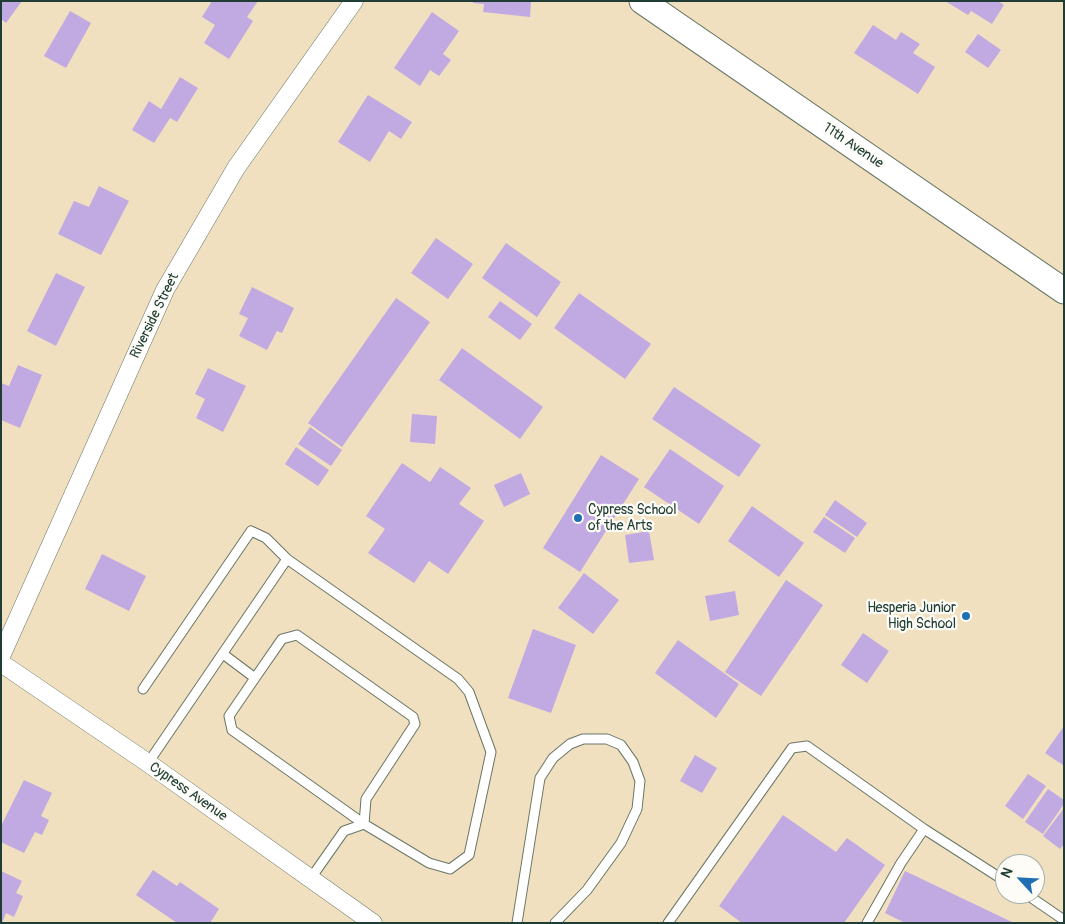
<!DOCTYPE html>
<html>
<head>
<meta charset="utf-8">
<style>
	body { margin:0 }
	#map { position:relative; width:1065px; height:924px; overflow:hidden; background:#f1e0c0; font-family:Pangolin,sans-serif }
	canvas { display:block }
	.frame { position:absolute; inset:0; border:2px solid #1f3d34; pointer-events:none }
	.north { position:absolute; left:995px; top:854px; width:50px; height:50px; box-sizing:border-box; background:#fdfcf7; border:1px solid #a4b0a9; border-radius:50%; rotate:295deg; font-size:14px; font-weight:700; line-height:20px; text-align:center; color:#1f3d34 }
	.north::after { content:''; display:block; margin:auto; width:18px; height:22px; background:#1f6fb2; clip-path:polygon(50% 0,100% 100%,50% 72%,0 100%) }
</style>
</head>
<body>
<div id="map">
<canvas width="1065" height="924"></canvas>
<div class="frame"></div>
<div class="north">N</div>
</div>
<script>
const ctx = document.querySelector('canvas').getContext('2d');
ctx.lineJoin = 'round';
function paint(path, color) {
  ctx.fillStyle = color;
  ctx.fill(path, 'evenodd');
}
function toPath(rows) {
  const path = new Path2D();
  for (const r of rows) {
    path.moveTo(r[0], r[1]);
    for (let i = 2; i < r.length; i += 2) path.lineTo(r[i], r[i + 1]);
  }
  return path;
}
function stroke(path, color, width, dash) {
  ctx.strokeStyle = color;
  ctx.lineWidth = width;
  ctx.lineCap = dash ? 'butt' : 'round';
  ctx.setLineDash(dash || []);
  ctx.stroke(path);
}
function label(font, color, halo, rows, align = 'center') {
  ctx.font = font + ' Pangolin,sans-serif';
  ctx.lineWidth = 4.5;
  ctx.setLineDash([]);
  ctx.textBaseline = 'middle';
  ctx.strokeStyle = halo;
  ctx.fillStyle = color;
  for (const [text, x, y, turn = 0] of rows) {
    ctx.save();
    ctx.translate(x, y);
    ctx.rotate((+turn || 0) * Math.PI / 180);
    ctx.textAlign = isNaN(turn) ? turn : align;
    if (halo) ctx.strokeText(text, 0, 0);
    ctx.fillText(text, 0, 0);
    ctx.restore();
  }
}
paint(toPath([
	[1,1,22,1,6,23,1,19],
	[212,1,258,1,247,17,253,21,229,59,204,43,215,25,202,17],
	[473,1,531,1,530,17,483,12,484,4,473,3],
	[945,1,998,1,1004,5,992,24,971,11,968,15],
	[70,11,91,23,66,68,44,56],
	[432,12,459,31,443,54,451,60,439,76,430,70,420,86,394,68],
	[873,25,896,40,901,32,920,44,913,53,935,67,918,94,854,53],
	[978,34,1001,50,988,68,965,52],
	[180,77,198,88,177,122,170,118,154,143,132,130,149,101,161,109],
	[368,95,412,122,401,139,389,131,370,162,338,142],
	[99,186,129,201,101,255,58,234,74,201,89,207],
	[436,238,473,264,448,299,411,273],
	[506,243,561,282,537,317,482,278],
	[56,273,85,287,56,346,27,331],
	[252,287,294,308,282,333,277,331,267,350,239,336,248,318,239,314],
	[579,293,651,344,625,379,554,328],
	[396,298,430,322,342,447,308,423],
	[500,301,532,324,520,340,488,317],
	[462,348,543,407,520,439,439,380],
	[18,365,42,375,20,428,1,420,1,383,9,386],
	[208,368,246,386,223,432,196,418,205,399,195,394],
	[674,387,761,445,739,477,652,419],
	[412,414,437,416,435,444,410,442],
	[310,427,342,450,331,466,298,444],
	[296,447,329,470,318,486,285,464],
	[670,449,724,486,699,524,644,487],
	[601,455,639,479,580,572,543,548],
	[402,463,430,482,440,467,471,488,459,504,484,521,448,574,429,561,414,583,368,553,385,529,366,516],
	[521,473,530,494,504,507,494,485],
	[835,500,867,523,857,537,825,515],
	[752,506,804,543,779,577,728,541],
	[824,517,855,538,845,553,813,532],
	[649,531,654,560,629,563,625,535],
	[102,554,146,576,129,611,85,589],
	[584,573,619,600,593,634,558,608],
	[786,580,823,605,761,696,725,672],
	[735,591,739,615,710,621,705,596],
	[533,629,576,645,551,713,508,698],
	[863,633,889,651,867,683,841,665],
	[678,640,739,684,716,718,655,673],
	[1064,726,1064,764,1063,765,1045,753],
	[695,755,717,768,702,793,680,781],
	[1028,774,1046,786,1023,819,1005,806],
	[24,780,52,793,41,816,49,820,42,835,35,832,24,853,1,842,1,826],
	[1048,789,1064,800,1064,804,1043,834,1025,822],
	[1064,808,1064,844,1060,849,1043,836],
	[783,815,836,852,847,838,885,865,844,923,742,923,719,906],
	[153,870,177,886,180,882,219,909,210,923,177,923,136,895],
	[1,871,22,881,16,893,23,896,14,917,6,913,2,923],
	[905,871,1014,923,905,923,885,913]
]), '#c1a9e1');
const lane = toPath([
	[297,635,413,717,415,724,366,799,364,824,232,730,229,716,255,678,282,639,297,635],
	[223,654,255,678],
	[143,689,251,531,266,538,287,559],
	[148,763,287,559,458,679,469,692,491,752,469,855,450,869,429,863,364,824,344,831,311,878],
	[924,829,1005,881],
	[1026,894,1064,920],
	[517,923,540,778,553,758,570,744,583,739,607,739,621,745,633,762,640,781,637,809,621,843,587,890,555,923],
	[668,923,792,748,807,746,924,829,901,863,867,923]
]);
const street = toPath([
	[1,656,165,290,236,168,354,1],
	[1,663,148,763,373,923]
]);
const secondary = toPath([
	[642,1,1064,291]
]);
stroke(lane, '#687665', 11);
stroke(street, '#687665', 19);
stroke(secondary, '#687665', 27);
stroke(lane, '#fff', 9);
stroke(street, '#fff', 18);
stroke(secondary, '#fff', 25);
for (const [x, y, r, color] of [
	[578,518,5,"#1f6fb2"],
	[966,616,5,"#1f6fb2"]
]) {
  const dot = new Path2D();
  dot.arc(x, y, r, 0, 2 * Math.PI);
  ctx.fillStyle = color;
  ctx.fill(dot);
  stroke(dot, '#fdfcf7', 2);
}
label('14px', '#1f3d34', '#fdfcf7', [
	["11th Avenue",853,146,34],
	["Riverside Street",155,316,-64],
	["Cypress Avenue",188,792,35]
]);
label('14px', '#1f3d34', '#fdfcf7', [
	["Cypress School",588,510],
	["of the Arts",588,526],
	["Hesperia Junior",956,608,"right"],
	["High School",956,624,"right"]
], 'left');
</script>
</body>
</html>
